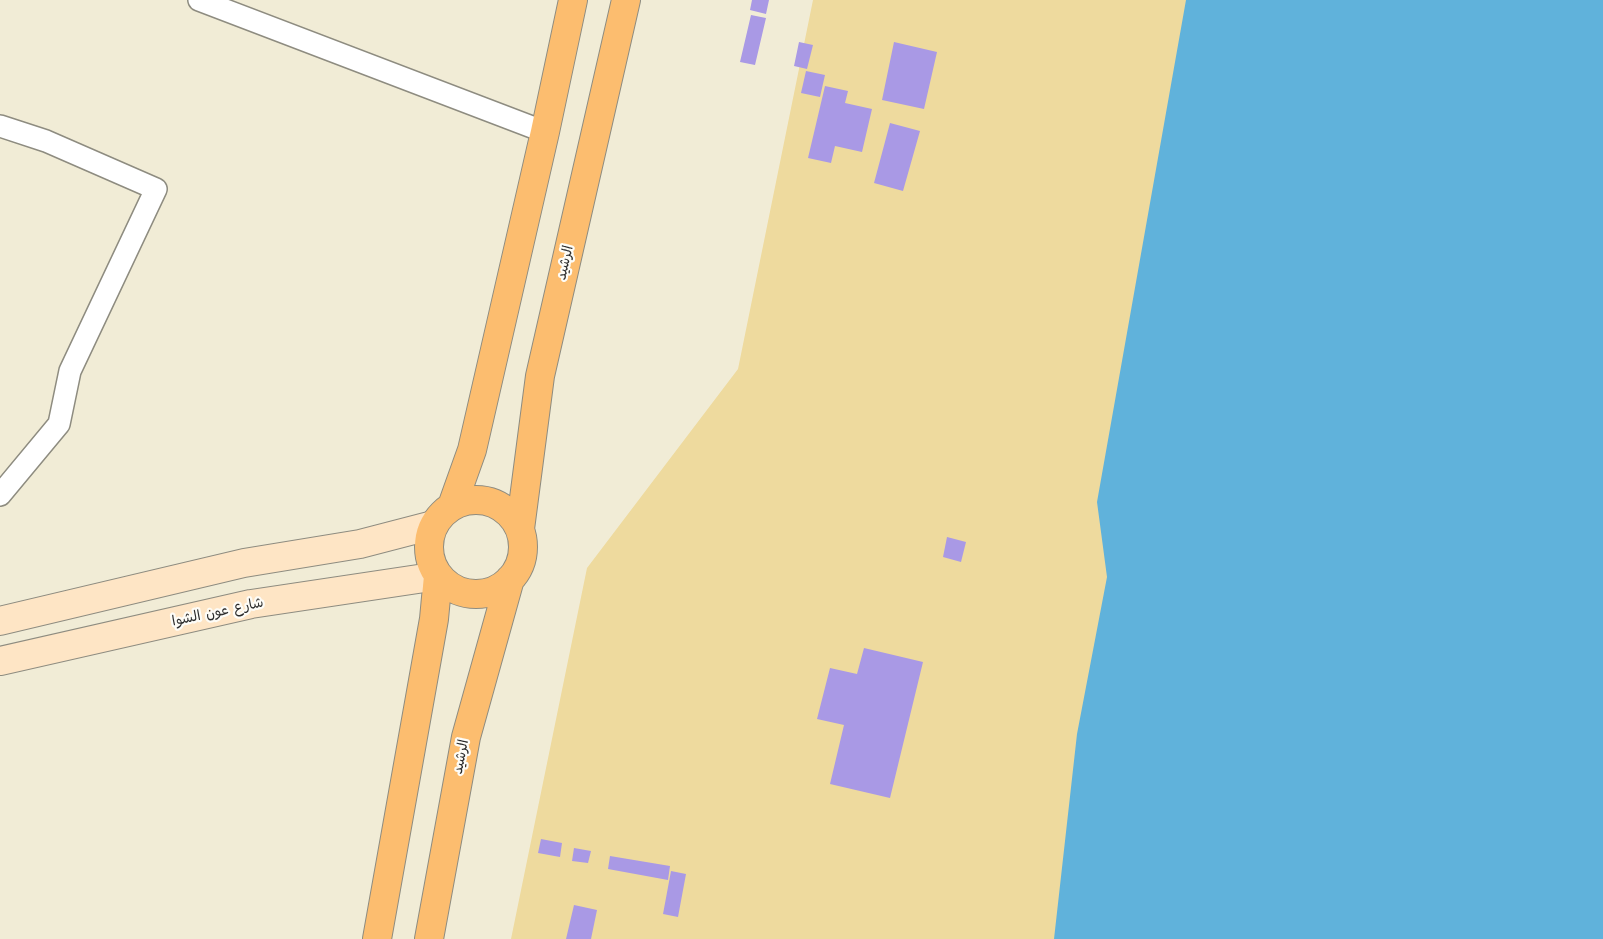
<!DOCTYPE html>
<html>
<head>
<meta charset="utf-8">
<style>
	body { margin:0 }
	canvas { display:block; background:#f1ecd6 }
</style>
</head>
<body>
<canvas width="1603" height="939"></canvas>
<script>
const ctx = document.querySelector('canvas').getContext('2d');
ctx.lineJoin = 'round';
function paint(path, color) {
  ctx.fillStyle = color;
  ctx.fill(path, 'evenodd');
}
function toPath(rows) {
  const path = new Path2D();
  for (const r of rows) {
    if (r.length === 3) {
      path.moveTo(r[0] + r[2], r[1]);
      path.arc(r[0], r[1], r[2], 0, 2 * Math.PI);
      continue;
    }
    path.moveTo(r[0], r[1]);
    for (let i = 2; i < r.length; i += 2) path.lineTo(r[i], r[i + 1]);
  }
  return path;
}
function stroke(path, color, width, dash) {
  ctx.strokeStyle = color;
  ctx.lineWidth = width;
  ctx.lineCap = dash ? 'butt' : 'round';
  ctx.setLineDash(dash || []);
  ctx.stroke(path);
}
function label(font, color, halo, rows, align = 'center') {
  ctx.font = font + ' "Architects Daughter","Playpen Sans Arabic",sans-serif';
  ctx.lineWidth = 4.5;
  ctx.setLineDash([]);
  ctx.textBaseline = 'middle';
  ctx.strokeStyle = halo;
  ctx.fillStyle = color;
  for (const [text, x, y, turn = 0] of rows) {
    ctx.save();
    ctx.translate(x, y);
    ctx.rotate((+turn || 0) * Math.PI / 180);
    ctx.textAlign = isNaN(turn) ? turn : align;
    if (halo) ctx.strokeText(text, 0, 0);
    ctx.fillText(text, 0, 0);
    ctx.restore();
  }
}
paint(toPath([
	[813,0,1348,0,1217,939,511,939,587,568,738,369]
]), '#eeda9e');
paint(toPath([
	[1186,0,1603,0,1603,939,1054,939,1077,734,1107,577,1097,502]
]), '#60b2db');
paint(toPath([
	[752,0,769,0,766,14,750,10],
	[751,15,766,18,755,65,740,62],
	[799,42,813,45,807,69,794,66],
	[894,42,937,52,924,109,882,100],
	[806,71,825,75,820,97,801,93],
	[825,86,848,91,845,103,872,109,862,152,835,146,831,163,808,158],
	[890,123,920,131,903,191,874,183],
	[947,537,966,542,961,562,943,557],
	[864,648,923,662,890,798,830,784,844,725,817,719,830,668,857,674],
	[541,839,562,843,560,857,538,853],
	[574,848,591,851,588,863,572,861],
	[610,856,670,866,668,880,608,869],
	[671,871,686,874,678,917,663,914],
	[574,905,597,910,591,939,566,939]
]), '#a999e5');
const street = toPath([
	[199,0,545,132],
	[0,126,46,141,156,189,70,371,59,424,0,495]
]);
const secondary = toPath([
	[0,621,244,563,360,544,433,525],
	[0,661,251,604,438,576]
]);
const primary = toPath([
	[476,547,47],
	[452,506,472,450,545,132,573,0],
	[520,529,540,376,626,0],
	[377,939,434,619,438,576],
	[429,939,466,737,510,579]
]);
stroke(street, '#8e8c80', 24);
stroke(secondary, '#8e8c80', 30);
stroke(primary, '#8e8c80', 30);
stroke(street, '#fff', 21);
stroke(secondary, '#fee5c5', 28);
stroke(primary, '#fcbd6f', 28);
label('14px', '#2b2b2b', '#fdfcf7', [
	["الرشيد",566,263,-77],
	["شارع عون الشوا",218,613,-12],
	["الرشيد",462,757,-79]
]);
</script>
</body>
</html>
